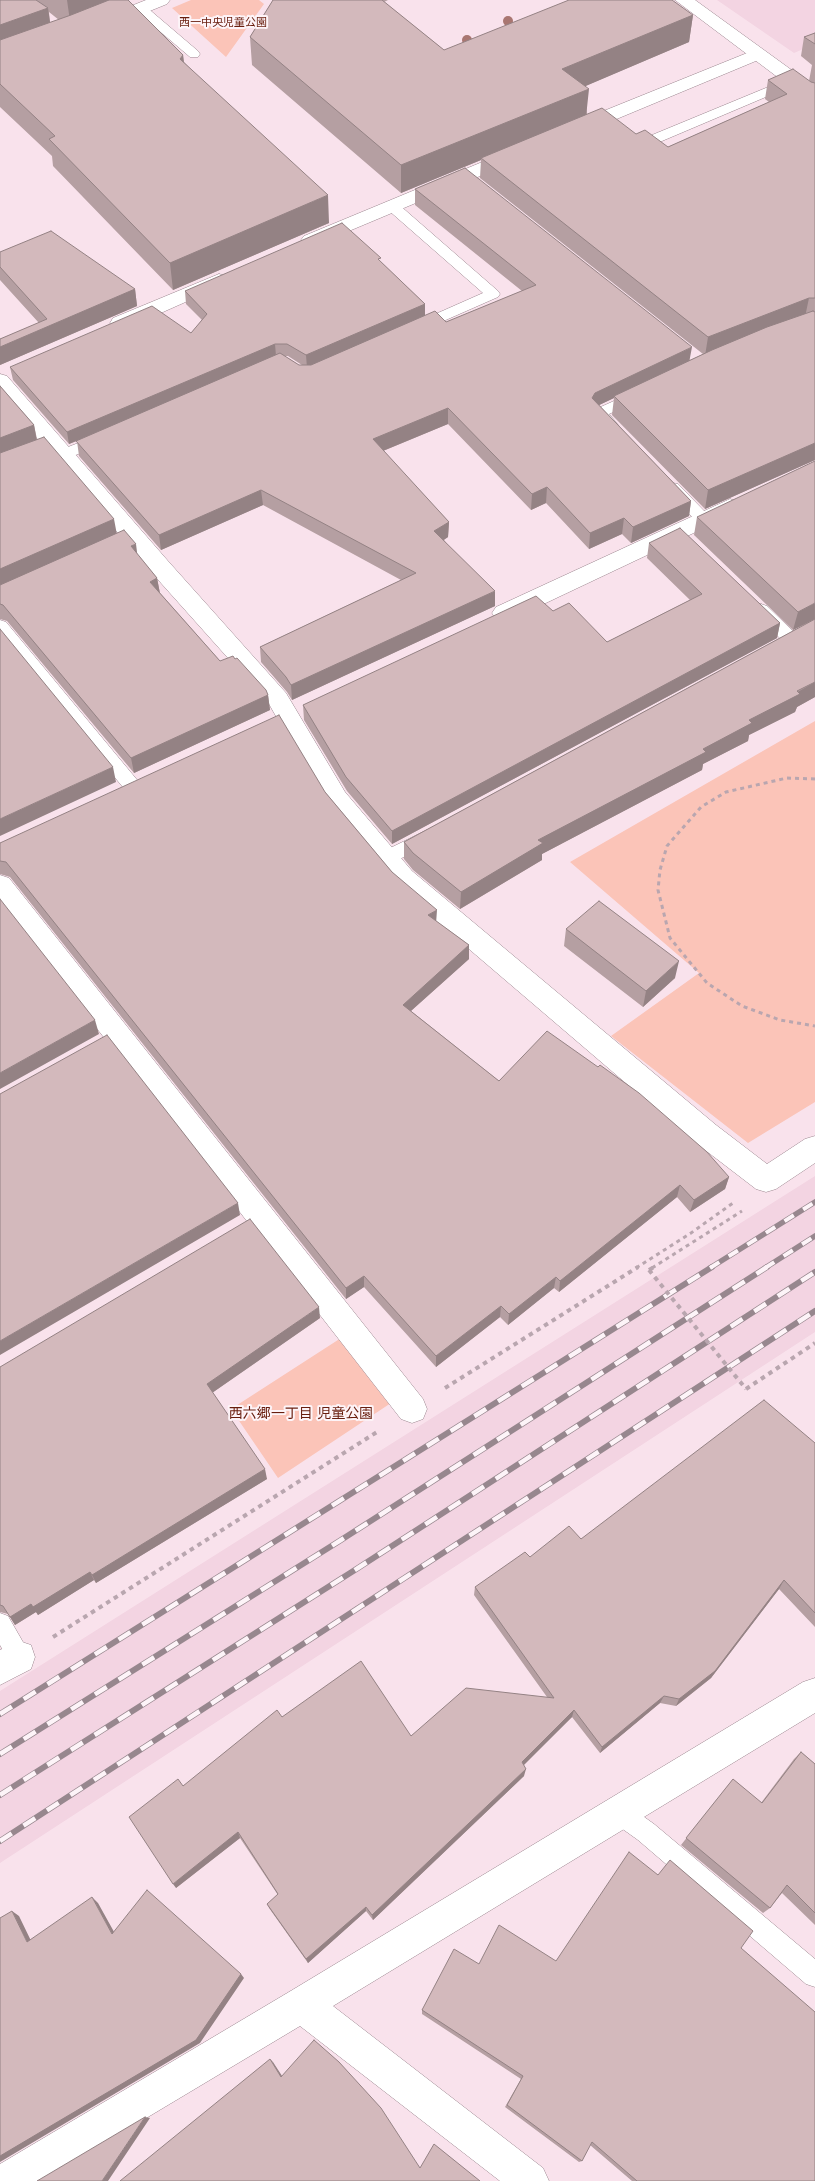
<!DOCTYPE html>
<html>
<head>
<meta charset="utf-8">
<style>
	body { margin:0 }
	canvas { display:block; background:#f9e2ec }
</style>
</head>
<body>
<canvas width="815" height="2181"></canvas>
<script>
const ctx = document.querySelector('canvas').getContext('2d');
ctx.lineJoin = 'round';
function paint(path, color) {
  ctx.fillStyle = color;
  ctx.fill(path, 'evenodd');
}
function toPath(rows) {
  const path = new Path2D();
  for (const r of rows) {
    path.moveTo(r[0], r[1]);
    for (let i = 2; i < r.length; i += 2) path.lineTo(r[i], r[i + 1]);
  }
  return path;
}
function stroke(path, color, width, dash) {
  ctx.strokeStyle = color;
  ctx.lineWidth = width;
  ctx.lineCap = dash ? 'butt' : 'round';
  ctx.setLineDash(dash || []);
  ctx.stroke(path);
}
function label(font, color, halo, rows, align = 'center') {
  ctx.font = font + ' "DejaVu Sans","Noto Sans JP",sans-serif';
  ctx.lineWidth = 4;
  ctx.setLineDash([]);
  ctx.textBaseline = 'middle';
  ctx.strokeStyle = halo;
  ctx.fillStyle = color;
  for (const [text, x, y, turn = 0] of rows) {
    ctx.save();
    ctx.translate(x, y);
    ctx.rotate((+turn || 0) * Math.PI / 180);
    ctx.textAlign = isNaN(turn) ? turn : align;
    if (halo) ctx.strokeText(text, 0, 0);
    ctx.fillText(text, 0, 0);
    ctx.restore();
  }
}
paint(toPath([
	[717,0,815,0,815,44,794,53],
	[815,1176,815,1332,0,1863,0,1691]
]), '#f3d4e2');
paint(toPath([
	[191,0,259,0,264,4,226,57,172,8],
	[815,721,815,1102,748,1143,611,1036,699,973,570,862],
	[341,1338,391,1403,278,1478,231,1409]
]), '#fbc4b8');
const service = toPath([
	[140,4,144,5,198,51,200,54,198,57,190,57,136,11,134,8,140,4],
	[790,78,796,82,794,85,662,141,657,142,651,138,652,135,790,78],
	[392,202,397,203,498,291,500,294,498,297,423,330,413,330,411,327,413,324,483,293,387,209,385,206,392,202],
	[636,391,641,393,643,396,641,399,609,414,619,426,617,429,607,429,592,413,594,410,636,391],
	[101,434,106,435,108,439,106,443,63,460,58,459,56,455,58,451,101,434],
	[673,483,678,484,709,516,712,520,709,524,704,525,699,524,668,492,665,488,668,484,673,483],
	[761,604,767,606,798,636,800,640,798,644,792,646,786,644,755,614,753,610,755,606,761,604],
	[0,620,6,622,138,781,140,786,138,791,132,793,126,791,0,637,0,620],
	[427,830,433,832,436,837,433,842,392,863,386,865,380,863,377,858,380,853,427,830],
	[0,1613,8,1616,27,1649,30,1657,27,1665,19,1668,11,1665,0,1645,0,1613],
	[618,1800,626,1804,654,1824,815,1959,815,1987,806,1984,638,1840,610,1820,606,1812,610,1804,618,1800]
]);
const minor = toPath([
	[757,49,763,50,766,54,763,58,583,133,576,135,569,133,567,129,569,125,757,49],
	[516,148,523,150,526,154,523,158,318,244,311,246,304,244,301,240,304,236,516,148],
	[219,274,226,276,229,280,226,284,127,328,120,330,113,328,110,323,113,318,219,274],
	[0,374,7,376,168,561,286,693,345,792,412,871,716,1125,767,1164,805,1139,815,1136,815,1163,776,1189,766,1192,756,1189,696,1143,394,885,327,806,269,704,152,573,0,395,0,374],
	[730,499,738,502,741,507,738,512,512,619,504,621,496,619,492,613,496,607,730,499],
	[0,875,9,878,423,1399,427,1409,423,1419,412,1423,401,1419,0,904,0,875],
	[19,1641,31,1645,35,1657,31,1669,0,1685,0,1650,19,1641],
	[815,1678,815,1713,333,2006,543,2168,549,2181,500,2181,300,2026,41,2181,0,2181,0,2164,289,1992,803,1682,815,1678]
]);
const tertiary = toPath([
	[146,0,170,0,167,4,108,28,102,29,96,28,93,24,96,20,146,0],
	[675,0,695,0,815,87,815,102,808,100,675,0]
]);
stroke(service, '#9b868f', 1);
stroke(minor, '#9b868f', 1);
stroke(tertiary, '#9b868f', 1);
stroke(toPath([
	[815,779,787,778,726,792,701,807,667,846,660,870,658,890,670,938,707,983,742,1006,780,1020,815,1026],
	[636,1268,691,1233,733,1203],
	[652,1268,742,1211]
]), '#b9a6af', 3, [4, 4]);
stroke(toPath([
	[649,1270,654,1267],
	[445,1388,638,1267],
	[746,1389,815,1343],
	[53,1637,377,1432]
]), '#b9a6af', 4, [4.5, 4.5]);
paint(service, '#fff');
paint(minor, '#fff');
paint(tertiary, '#fff');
const railFar1 = toPath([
	[710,1268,815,1202],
	[765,1268,815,1236]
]);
const rail = toPath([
	[0,1714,712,1267],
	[0,1754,341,1540,767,1267],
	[0,1795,358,1568,815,1272],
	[0,1841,815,1311]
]);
stroke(railFar1, '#97878e', 5.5);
stroke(rail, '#97878e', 6);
stroke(railFar1, '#fdf4f8', 4, [11]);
stroke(rail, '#fdf4f8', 4.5, [14]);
stroke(toPath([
	[649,1270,746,1389]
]), '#b9a6af', 4, [4.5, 4.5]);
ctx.fillStyle = '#a97671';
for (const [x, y] of [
	[508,21],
	[467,40]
]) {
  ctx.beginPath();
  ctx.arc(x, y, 5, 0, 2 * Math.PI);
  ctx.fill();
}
paint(toPath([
	[0,0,128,0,183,55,184,62,329,223,173,290,53,166,52,156,0,107],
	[49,12,59,20,50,23],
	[273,0,388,0,384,2,444,50,693,15,689,42,585,86,587,115,668,147,769,102,765,99,768,80,811,82,809,81,812,65,801,56,804,37,815,33,815,460,705,509,612,415,614,398,599,405,691,501,689,516,631,543,622,534,589,549,546,503,531,510,448,424,383,451,449,522,448,537,444,540,495,606,292,700,287,692,261,662,260,647,401,580,263,505,161,550,79,456,77,441,69,444,13,380,10,367,191,333,202,320,186,304,185,291,381,262,425,304,425,316,446,322,522,291,415,205,415,189,690,360,703,354,480,178,481,160,401,193,252,65,250,37],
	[285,356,288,356,302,365,299,365],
	[0,252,135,289,137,306,0,365,0,339,39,323,0,280],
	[0,386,34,425,37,439,117,534,137,554,157,578,160,593,220,661,235,659,268,695,270,710,134,773,7,621,0,619],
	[697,517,815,619,793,630,694,535],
	[649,543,780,623,777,638,392,844,347,791,304,720,303,705,553,611,607,642,690,600,647,558],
	[815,619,815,697,797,707,795,712,749,735,748,741,703,764,702,770,542,854,542,860,460,909,413,870,404,859,404,842],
	[325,792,392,872,436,921,469,945,469,959,411,1011,499,1081,729,1177,725,1189,690,1212,677,1197,559,1292,554,1288,508,1325,500,1317,436,1367,364,1287,346,1299,10,877,0,874,0,843],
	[566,929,675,978,643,1007,564,946],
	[320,1318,212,1393,267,1479,96,1583,94,1580,38,1615,36,1612,15,1625,8,1614,0,1612,0,1367],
	[815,1443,815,1627,779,1589,711,1678,676,1706,660,1703,600,1753,572,1717,523,1765,524,1776,373,1920,366,1911,308,1963,269,1908,267,1904,278,1895,240,1838,176,1888,183,1786,282,1717,411,1736,547,1697,474,1595,475,1587,530,1557,581,1539],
	[801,1752,815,1764,815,1925,782,1893,770,1908,763,1913,681,1845,733,1779,761,1803,794,1759],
	[741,1948,815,2181,632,2181,590,2145,582,2161,579,2162,505,2107,521,2079,422,2014,422,2010,479,1964,556,1961]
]), '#b59fa2');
paint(toPath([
	[67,0,113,0,71,28],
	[48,8,52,36,0,54,0,25],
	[693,15,689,42,560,97,562,69],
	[183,55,186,82,180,59],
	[589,89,586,117,481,158,481,160,401,193,401,165],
	[328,195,329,223,173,290,170,263],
	[135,289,137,306,0,365,0,347],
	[809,298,805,317,705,356,708,337],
	[425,304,425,317,307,368,306,355],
	[275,344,276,356,69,444,67,432],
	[692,347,689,363,614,396,614,398,593,408,592,398,595,393],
	[448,408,448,424,373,455,373,439],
	[34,425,37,442,0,456,0,438],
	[815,443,815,460,705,509,708,490],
	[547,487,546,503,531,510,532,494],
	[261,490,263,505,161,550,159,535],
	[691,501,689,516,631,543,633,527],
	[624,518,622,534,589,549,590,533],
	[114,519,117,535,0,587,0,569],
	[449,522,448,537,434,546,434,531],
	[136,544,138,560,131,546],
	[157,578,160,594,150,582],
	[495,591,495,606,292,700,291,685],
	[815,603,815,619,793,630,798,612],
	[780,623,777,638,392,844,392,831],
	[815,682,815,697,797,707,795,712,749,735,748,741,703,764,702,770,542,854,542,860,460,909,461,892,538,840,703,749,749,720],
	[268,695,270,710,134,773,131,758],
	[113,767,116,782,0,836,0,819],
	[437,910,436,924,428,915],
	[469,945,469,959,403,1018,403,1005],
	[679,961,675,978,643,1007,646,991],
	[95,1020,99,1034,0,1089,0,1073],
	[729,1177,725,1189,690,1212,694,1200],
	[680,1185,677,1197,559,1292,560,1281],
	[238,1203,240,1215,0,1355,0,1341],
	[364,1276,364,1287,346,1299,346,1288],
	[556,1277,554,1288,508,1325,509,1314],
	[501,1306,500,1317,436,1367,436,1356],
	[319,1307,320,1318,209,1395,207,1384],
	[265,1469,267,1479,96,1583,92,1575],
	[90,1572,94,1580,38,1615,36,1612,15,1625,10,1617,31,1604],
	[784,1580,779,1589,711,1678,676,1706,679,1699],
	[664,1696,660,1703,600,1753,602,1747],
	[574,1710,572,1717,520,1769,522,1762],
	[526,1769,524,1776,373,1920,372,1915],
	[238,1832,240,1838,176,1888,173,1884],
	[92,1897,98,1903,118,1939,112,1934],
	[366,1907,366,1911,308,1963,306,1959],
	[12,1911,19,1916,34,1947,27,1942],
	[241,1974,244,1978,200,2043,0,2162,0,2156],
	[270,2059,273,2062,284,2079,281,2077],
	[145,2117,150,2118,108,2181,102,2181]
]), '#948284');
const building = toPath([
	[0,0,36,0,48,8,0,25,0,0],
	[109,0,128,0,183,55,180,59,328,195,170,263,49,139,55,136,0,84,0,40,71,15,109,0],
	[273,0,382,0,444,50,569,0,672,0,693,15,562,69,589,89,401,165,250,37,273,0],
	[815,33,815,44,804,37,815,33],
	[793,69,811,82,815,83,815,298,809,298,708,337,481,158,602,108,636,134,645,130,668,147,787,94,768,80,793,69],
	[465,168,692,347,595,393,592,398,691,501,633,527,624,518,590,533,547,487,532,494,448,408,373,439,449,522,434,531,495,591,291,685,286,677,260,647,416,573,261,490,159,535,76,441,280,353,299,365,311,365,435,311,446,322,536,285,415,189,465,168],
	[342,223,381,258,378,259,425,304,306,355,287,344,275,344,67,432,10,367,152,306,191,333,207,314,185,291,342,223],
	[51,231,135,289,0,347,0,339,47,319,0,267,0,252,51,231],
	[813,311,815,312,815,443,708,490,614,396,712,350,767,327,813,311],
	[0,386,34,425,0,438,0,386],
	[44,437,114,519,0,569,0,453,44,437],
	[815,461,815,603,798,612,697,517,815,461],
	[680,528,780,623,392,831,346,777,303,705,536,596,553,611,569,603,607,642,702,594,649,543,680,528],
	[124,530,136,544,131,546,157,578,150,582,220,661,233,656,235,659,237,658,266,690,268,695,131,758,3,605,0,604,0,585,124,530],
	[815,619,815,682,797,691,800,694,749,720,752,723,703,749,706,752,538,840,543,843,461,892,413,853,404,842,815,619],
	[0,629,113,767,0,819,0,629],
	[279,715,325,792,392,872,437,910,428,915,469,945,403,1005,499,1081,547,1031,598,1067,600,1065,639,1093,707,1152,729,1177,694,1200,680,1185,560,1281,556,1277,509,1314,501,1306,436,1356,364,1276,346,1288,6,862,0,861,0,843,279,715],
	[0,899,95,1020,0,1073,0,899],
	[599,901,679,961,646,991,566,929,599,901],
	[107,1035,238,1203,0,1341,0,1094,107,1035],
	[250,1219,319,1307,207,1384,265,1469,92,1575,90,1572,33,1607,31,1604,10,1617,3,1606,0,1605,0,1367,250,1219],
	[764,1400,815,1443,815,1613,784,1580,715,1671,679,1699,664,1696,602,1747,574,1710,522,1762,526,1769,372,1915,366,1907,306,1959,267,1904,278,1894,238,1832,173,1884,129,1817,178,1779,183,1786,277,1710,282,1717,361,1661,411,1736,466,1688,554,1698,475,1587,525,1552,530,1557,569,1526,581,1539,764,1400],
	[801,1752,815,1764,815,1913,787,1885,770,1908,686,1838,733,1779,762,1803,801,1752],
	[629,1852,658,1875,670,1860,753,1931,741,1948,815,2012,815,2181,637,2181,592,2142,582,2161,507,2105,523,2076,422,2010,454,1949,479,1964,499,1925,556,1961,629,1852],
	[147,1890,241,1974,196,2040,0,2156,0,1918,12,1911,27,1942,92,1897,112,1934,147,1890],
	[314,2040,339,2062,381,2108,420,2168,434,2144,480,2181,120,2181,270,2059,281,2077,314,2040],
	[145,2117,102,2181,37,2181,145,2117]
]);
paint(building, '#d3b9bc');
stroke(building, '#948284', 1);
label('11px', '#681d0d', '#fdf4f8', [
	["西一中央児童公園",223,23]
]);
label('14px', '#681d0d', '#fdf4f8', [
	["西六郷一丁目 児童公園",301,1414]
]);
</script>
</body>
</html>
